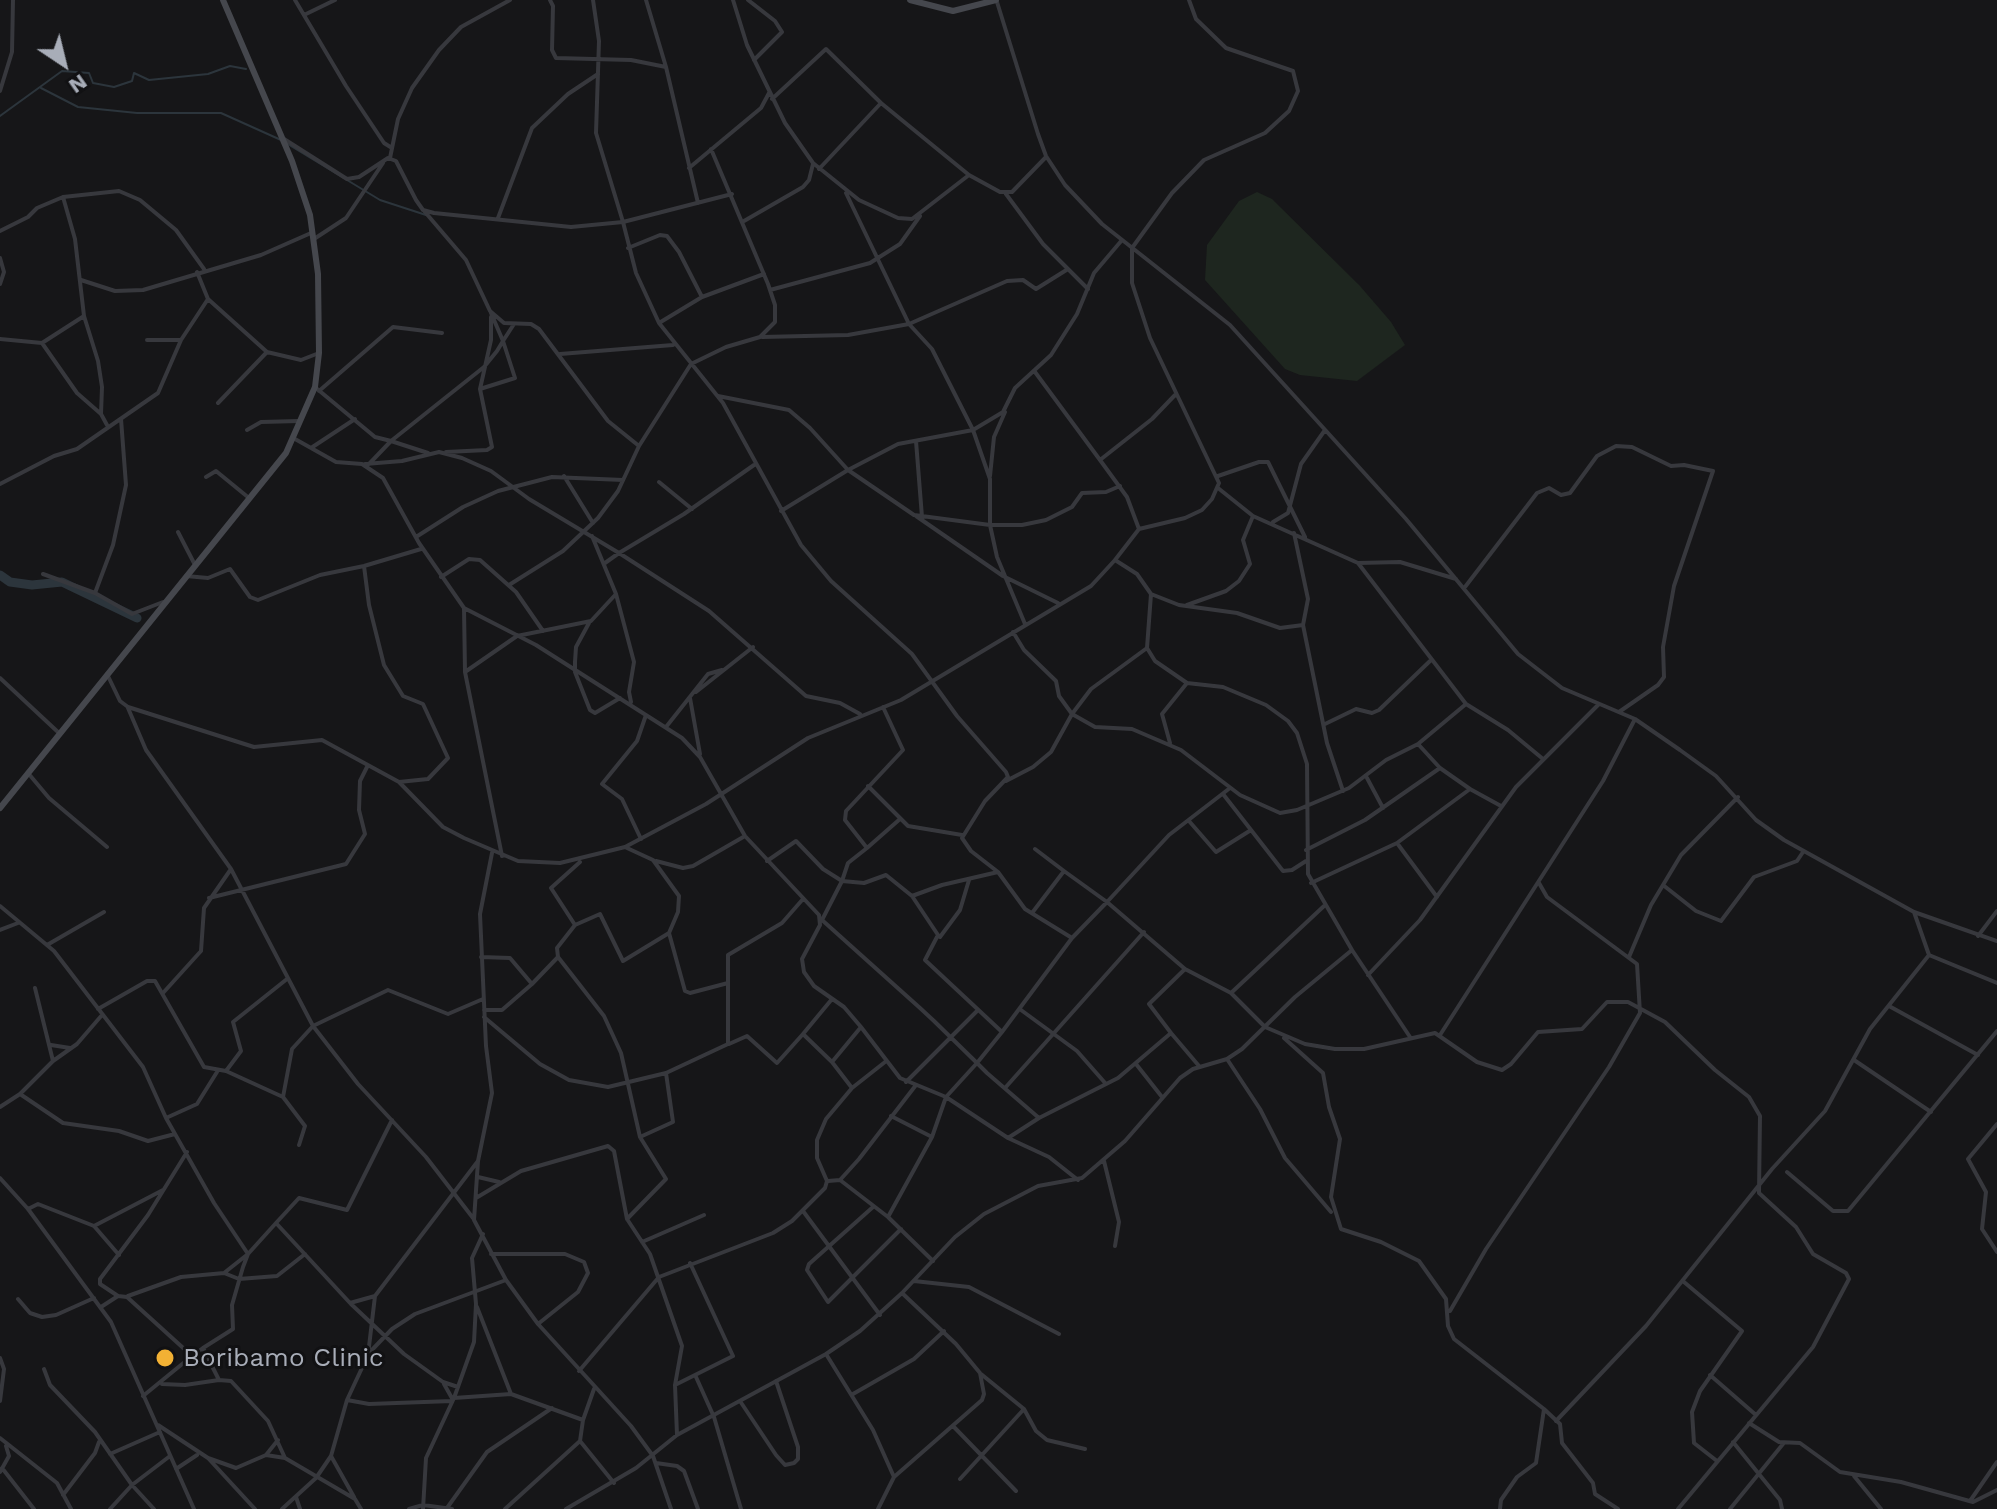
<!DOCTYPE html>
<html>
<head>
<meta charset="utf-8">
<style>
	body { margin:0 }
	#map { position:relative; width:1997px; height:1509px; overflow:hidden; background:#161618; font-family:"Work Sans",sans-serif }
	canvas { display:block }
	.north { position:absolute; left:24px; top:24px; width:80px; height:80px; -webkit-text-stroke:6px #111113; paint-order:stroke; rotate:145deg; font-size:22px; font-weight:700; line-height:32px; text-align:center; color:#a8adb8 }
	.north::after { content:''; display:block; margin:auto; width:28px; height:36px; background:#a8adb8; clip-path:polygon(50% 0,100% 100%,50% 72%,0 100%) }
</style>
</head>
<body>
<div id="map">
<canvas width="1997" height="1509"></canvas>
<div class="north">N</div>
</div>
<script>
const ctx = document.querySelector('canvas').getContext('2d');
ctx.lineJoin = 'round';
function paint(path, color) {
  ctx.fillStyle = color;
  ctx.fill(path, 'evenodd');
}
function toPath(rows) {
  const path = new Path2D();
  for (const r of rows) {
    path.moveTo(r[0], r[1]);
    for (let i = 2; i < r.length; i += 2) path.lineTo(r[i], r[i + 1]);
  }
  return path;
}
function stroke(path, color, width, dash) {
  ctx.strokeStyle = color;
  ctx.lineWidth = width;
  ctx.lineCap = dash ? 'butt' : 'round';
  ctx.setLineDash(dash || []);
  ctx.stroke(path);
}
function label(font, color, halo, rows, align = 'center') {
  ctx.font = font + ' "Work Sans",sans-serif';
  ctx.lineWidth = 6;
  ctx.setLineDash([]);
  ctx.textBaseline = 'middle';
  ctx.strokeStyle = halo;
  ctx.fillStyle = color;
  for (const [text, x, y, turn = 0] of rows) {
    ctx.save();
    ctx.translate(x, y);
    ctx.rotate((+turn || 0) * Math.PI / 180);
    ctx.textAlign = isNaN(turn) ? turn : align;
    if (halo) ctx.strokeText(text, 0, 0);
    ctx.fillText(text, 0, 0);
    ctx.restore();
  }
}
paint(toPath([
	[1257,192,1272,199,1360,286,1391,322,1405,345,1357,381,1300,375,1285,369,1205,280,1207,245,1239,201]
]), '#1e261f');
stroke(toPath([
	[41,88,78,107,137,113,221,113,281,140],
	[0,116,62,71,89,73,93,83,114,87,132,81,134,73,149,80,208,74,230,66,246,69],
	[286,143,380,200,426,215]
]), '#2c353c', 2);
stroke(toPath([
	[0,575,10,582,32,585,62,582,137,618]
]), '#2c353c', 9);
stroke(toPath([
	[295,0,346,86,384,143,392,148],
	[550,0,553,6,552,50,556,58,631,60,666,67],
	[593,0,599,41,596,133,623,222,732,194],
	[646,0,666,67,698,203],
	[733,0,747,45,785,123,813,163,859,200,898,218,912,219,969,175,1000,192,1012,192,1046,157],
	[748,0,775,21,782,32,754,60],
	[997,2,1038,134,1046,156,1065,185,1102,224,1230,325,1406,519,1518,654,1562,688,1635,719,1680,750,1716,776,1756,820,1784,840,1914,912,1997,941],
	[304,15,335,0],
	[0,91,12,52,13,0],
	[772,99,826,49,881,103],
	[284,139,347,179,359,177,388,158,396,161,416,200,423,210,434,213,571,227,623,222,636,273,659,323,723,403,801,545,831,581,912,654,957,716,1006,772,1008,777,985,801,962,838,971,851,998,872,1025,909,1072,938,1107,902,1185,969,1231,993,1265,1027,1305,1044,1335,1049,1364,1049,1435,1033,1477,1062,1502,1070,1511,1064,1538,1032,1582,1029,1607,1002,1628,1002,1665,1022,1715,1070,1749,1097,1760,1116,1759,1193,1796,1227,1813,1254,1846,1273,1849,1279,1813,1347,1678,1509],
	[390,158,398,119,412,88,439,50,461,27,510,0],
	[689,168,761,108,769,93],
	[819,169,881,103,969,175],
	[1006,194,1043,244,1088,289],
	[63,197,75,239,84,316,98,361,102,387,101,414,107,425],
	[425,212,466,260,490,311,504,323,531,324,539,329,608,421,639,446,618,491,598,518,563,551,509,585],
	[498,218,532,128,568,94,598,74],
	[744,221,803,187,809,180,813,164],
	[0,231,28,217,37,208,63,197,119,191,140,200,176,230,204,269],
	[314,239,346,218,383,163],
	[628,248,660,235,667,236,679,252,702,297],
	[0,258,4,272,0,284],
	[81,280,115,291,143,290,261,255,311,233],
	[770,290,870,263,900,244,920,216],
	[208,299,267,352],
	[659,323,702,297,764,274],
	[762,337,848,335,909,324,1007,281,1023,280,1036,289,1068,269],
	[0,339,42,343,84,316],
	[147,340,181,340],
	[42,343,77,393,101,414],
	[560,354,673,345],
	[1035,372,1100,460],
	[316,388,375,437,391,441,484,367,497,351,503,341,491,313],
	[480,389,515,378,503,341,514,324],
	[319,391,393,327,442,333],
	[718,396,789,410,810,428,848,470,898,444,973,430,932,349,909,324,846,193],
	[218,403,267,352,301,360,319,353],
	[121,419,126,485,113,545,95,593,132,614,163,602],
	[247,430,261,422,299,421],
	[295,439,336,462,362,464,383,478,419,543,464,608,536,645,682,738,700,757,745,836,819,915,820,925,802,959,804,972,814,986,844,1007,861,1027,832,1062,852,1088,826,1119,817,1140,817,1158,827,1181,825,1188,792,1221,773,1233,659,1277,579,1371],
	[916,441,922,517],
	[639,446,691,364,726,347,760,337,775,322,775,305,768,284,711,149],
	[311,448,355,419],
	[446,452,487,450,492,447,480,389,491,340,491,317],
	[365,464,402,461,439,452,462,458,491,471,529,499,619,553,684,514,754,465],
	[369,464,391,441,428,453],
	[564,476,593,523],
	[990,476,994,437,1005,412],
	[1218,476,1259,462,1268,462,1305,537],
	[206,477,216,471,249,498],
	[659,482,692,509],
	[0,484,54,456,77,449,158,393,181,340,208,299,197,272],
	[1218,488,1253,516,1358,563],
	[781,511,848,470,914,515,990,525,1022,525,1046,520,1072,507,1082,493,1106,492,1120,486],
	[916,516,1003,576,1058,603],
	[1273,522,1288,513,1301,464,1325,430],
	[1139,529,1127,497,1100,460,1152,419,1175,395],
	[178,532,195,565],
	[592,536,616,594,634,662,629,692,631,702],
	[416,537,463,507,498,491,552,477,623,480],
	[605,563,619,553,709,611,806,696,840,703,860,714],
	[364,566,369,605,384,665,403,696,423,704,448,758,428,779,399,782],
	[43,574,95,593],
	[186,576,208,578,230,569,250,597,258,600,320,575,364,566,421,549],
	[441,577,469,559,480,560,516,592,543,631],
	[1456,579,1400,562,1358,563,1466,704],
	[1465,587,1537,493,1549,488,1561,495,1570,493,1597,456,1616,446,1632,447,1671,466,1684,465,1713,471,1674,586,1663,647,1664,677,1658,685,1619,712],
	[1151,594,1179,605,1237,613,1280,628,1303,625,1308,599,1294,533],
	[1187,605,1226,591,1239,581,1250,564,1243,540,1253,516],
	[464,608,465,672,502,856],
	[589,623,576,647,575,662,575,672,590,710,595,713,620,698],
	[1025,624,997,557,990,525,990,479,973,430,1003,412,1015,388,1051,355,1077,314,1094,273,1122,240],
	[1303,625,1327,743,1343,791],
	[1013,632,1024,650,1056,681,1059,696,1072,714,1091,689,1147,648],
	[465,672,517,636,591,621,616,594],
	[107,674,120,701,128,707,254,747,322,740,399,782,443,827,464,838,518,861,560,863,625,847,706,804,808,738,901,700,1091,586,1115,560],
	[0,678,59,733],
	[696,692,753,647],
	[690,698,700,754],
	[128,708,146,750,231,869,313,1026,358,1084,426,1157,473,1218],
	[1325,724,1356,709,1372,713,1379,710,1430,661],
	[666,727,708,674,722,670],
	[1170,743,1162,714,1187,683],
	[28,773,49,798,107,847],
	[1367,778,1383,808],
	[1006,781,1033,767,1051,752,1072,714,1095,727,1132,729,1181,750,1240,795,1280,813,1297,810,1349,788,1386,760,1418,744],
	[868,786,908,826,962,835],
	[1470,789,1440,768,1418,744,1466,704,1508,730,1543,759],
	[1223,794,1283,871,1292,870,1306,861],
	[1189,821,1216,852,1251,830],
	[641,839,622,799,602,784,637,741,646,715],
	[1397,843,1437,897],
	[627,848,653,860,679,896,678,912,669,933],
	[867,848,900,819],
	[1035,849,1064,871],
	[1306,850,1365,820,1440,768],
	[492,853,480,914,486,1046,492,1093,478,1161,474,1220,506,1280,538,1324,631,1426,653,1456,671,1509],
	[656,861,683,868,693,866,745,836],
	[767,861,796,841,823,869,842,881,848,863,867,848,845,820,846,811,903,750,883,707],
	[580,862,551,888,575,925,600,914,623,961,669,933,685,991,690,993,728,983],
	[1311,883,1397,843,1470,789,1501,806],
	[1663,885,1696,911,1721,921,1754,877,1797,861,1803,852],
	[912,896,942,885,998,872],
	[209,898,346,864,365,834,359,810,360,781,368,765],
	[0,906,54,951,143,1067,166,1118,214,1203,248,1254,224,1273],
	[1914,912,1929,955,1997,983],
	[1032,913,1064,871,1107,902,1169,835,1230,788],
	[0,930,18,923],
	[1978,936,1997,911],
	[940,937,960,910,969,880],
	[47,945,104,912],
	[1352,950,1410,1037],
	[481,957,510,958,532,984,502,1010,484,1010],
	[558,957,557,948,575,925],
	[1629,957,1651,905,1681,855,1738,797],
	[1368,975,1420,920,1516,787,1599,704],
	[532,984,558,957,604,1016,621,1053,640,1137],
	[35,988,53,1061],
	[163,993,201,951,204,908,231,869],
	[1231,993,1324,906],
	[1889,1006,1978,1055],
	[98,1009,147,981,155,981,204,1067,226,1071,283,1097,305,1126,299,1145],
	[1021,1010,1077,1051,1106,1084],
	[484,1017,540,1064,569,1080,608,1087,666,1073],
	[861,1027,900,1078,946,1097,1008,1138],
	[1002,1032,1072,938],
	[1171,1033,1199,1066],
	[803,1034,832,999],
	[1440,1035,1603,781,1635,719],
	[1284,1038,1323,1073,1329,1107,1340,1139,1331,1197,1341,1229,1381,1242,1419,1261,1446,1299,1448,1326,1454,1339,1544,1409,1536,1463,1517,1477,1501,1500,1500,1509],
	[729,1044,747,1036,777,1063,803,1034,832,1062],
	[51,1045,70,1048],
	[1227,1059,1260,1109,1285,1158,1331,1212],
	[1854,1060,1931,1112],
	[1136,1064,1162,1097],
	[226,1071,241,1051,233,1022,287,979],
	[906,1082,977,1011],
	[852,1088,885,1062],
	[1005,1088,1144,932],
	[20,1094,53,1061,77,1044,102,1015],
	[283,1097,292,1049,313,1026,388,990,448,1014,483,999],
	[0,1107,20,1094,63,1123,119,1131,148,1141,175,1134],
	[166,1118,197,1104,217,1072],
	[1039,1118,1118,1078,1171,1033,1149,1004,1185,969],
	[1997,1124,1968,1159,1986,1192,1982,1229,1997,1252],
	[932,1137,946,1097,977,1063,1002,1032,925,960,938,935,912,896,886,875,864,883,842,881,822,920,920,1008,934,1021,977,1063,987,1073,1039,1118,1008,1138,1049,1157,1078,1180],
	[1104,1161,1119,1222,1115,1246],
	[1787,1172,1833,1211,1848,1211,1997,1031],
	[478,1177,499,1182],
	[0,1178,28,1209,111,1322,194,1509],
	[840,1180,888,1217,933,1261],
	[828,1181,840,1180,859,1159,916,1085],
	[476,1198,521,1171,608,1146,614,1151,627,1219],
	[873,1207,809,1264,807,1270,828,1302,901,1229],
	[28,1209,38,1204,94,1226,119,1255],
	[803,1211,880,1315],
	[888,1217,932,1137,891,1116],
	[276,1223,299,1198,347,1210,392,1120],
	[94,1226,163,1190],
	[642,1242,704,1215],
	[491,1254,565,1254,584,1262,588,1273,578,1292,538,1324],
	[914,1281,969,1287,1059,1334],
	[1684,1282,1742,1331,1700,1391,1692,1412,1694,1443,1717,1461],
	[118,1296,100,1284,100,1279,148,1215,187,1152],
	[128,1296,181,1277,224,1273,239,1279,277,1276,305,1254],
	[18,1299,30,1313,42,1317,56,1315,94,1298],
	[351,1304,404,1354,443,1382,458,1387],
	[101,1307,118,1296,127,1297,192,1356,203,1348,219,1380,231,1381,268,1421,285,1458],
	[477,1307,511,1394],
	[1450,1311,1486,1249,1609,1067,1640,1013,1637,964,1547,897,1539,883],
	[203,1348,233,1329,232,1305,243,1267,248,1254,276,1223,350,1303,375,1296],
	[369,1353,392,1329,415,1314,506,1280],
	[826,1354,873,1430,894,1477],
	[0,1358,4,1369,0,1401],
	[44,1369,50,1385,95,1432,132,1485,154,1509],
	[1710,1375,1756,1415],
	[696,1377,714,1417,741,1509],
	[162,1384,185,1385,219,1380],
	[444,1384,453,1400],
	[675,1385,733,1356,690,1263],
	[853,1394,914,1359,944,1331],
	[143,1396,192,1356],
	[454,1398,511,1394,583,1420,580,1441,614,1483],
	[347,1400,369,1404,452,1401],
	[740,1401,776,1455,785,1465,794,1463,798,1459,798,1447,776,1381],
	[1024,1409,1036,1431,1047,1440,1085,1449],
	[1544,1409,1560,1424,1562,1443,1593,1483,1595,1494,1618,1509],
	[583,1420,594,1389],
	[1556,1421,1646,1326,1772,1169,1825,1111,1870,1029,1929,955],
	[1749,1423,1779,1442,1800,1443,1840,1472,1901,1482,1973,1502,1997,1490],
	[158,1425,208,1458,255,1509],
	[953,1426,1016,1491],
	[677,1435,675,1385,682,1346,650,1254,627,1219,666,1179,640,1137,673,1122,666,1073,728,1044,728,955,782,923,803,899],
	[0,1438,57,1483,71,1509],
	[1733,1442,1780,1500,1782,1509],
	[110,1454,160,1432],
	[266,1455,278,1440],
	[331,1456,354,1497],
	[208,1458,236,1468,266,1455,285,1458,355,1499,361,1509],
	[656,1463,677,1466,684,1471,698,1509],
	[2,1468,34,1509],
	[176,1469,197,1455],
	[0,1472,9,1456,6,1446],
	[1854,1476,1881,1509],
	[960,1479,1024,1409,981,1374],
	[63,1495,95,1453,99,1442],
	[296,1497,300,1509],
	[1970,1501,1997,1462],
	[447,1508,487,1452,552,1408],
	[110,1509,132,1485,170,1456],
	[282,1509,316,1478,331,1456,347,1400,368,1355,375,1296,478,1161],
	[409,1509,423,1505,452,1509],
	[423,1509,426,1458,454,1398,474,1342,476,1304,472,1258,483,1234],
	[505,1509,580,1441],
	[566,1509,636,1468,677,1435,826,1354,860,1331,902,1293,955,1237,984,1214,1038,1186,1082,1178,1125,1141,1180,1078,1193,1069,1227,1059,1242,1049,1295,997,1352,950,1308,874,1307,764,1297,733,1288,721,1266,705,1223,687,1187,683,1155,661,1147,648,1151,594,1137,574,1115,560,1139,529,1185,518,1202,510,1212,499,1219,483,1150,338,1132,283,1132,248,1172,193,1204,160,1265,133,1289,111,1298,91,1293,71,1226,48,1196,19,1189,0],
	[878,1509,894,1477,982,1400,984,1394,980,1373,956,1344,902,1293],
	[1730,1509,1783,1444]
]), '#37383d', 4);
stroke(toPath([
	[910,0,953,11,996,0],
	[0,808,286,453,315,387,319,353,318,274,310,215,292,161,223,0]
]), '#45474d', 6);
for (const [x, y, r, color] of [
	[165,1358,10,"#f2b134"]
]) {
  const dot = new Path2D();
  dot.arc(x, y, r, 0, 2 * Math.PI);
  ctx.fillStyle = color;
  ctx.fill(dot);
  stroke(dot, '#111113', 3);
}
label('26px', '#a8adb8', '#111113', [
	["Boribamo Clinic",183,1358]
], 'left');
</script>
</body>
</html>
